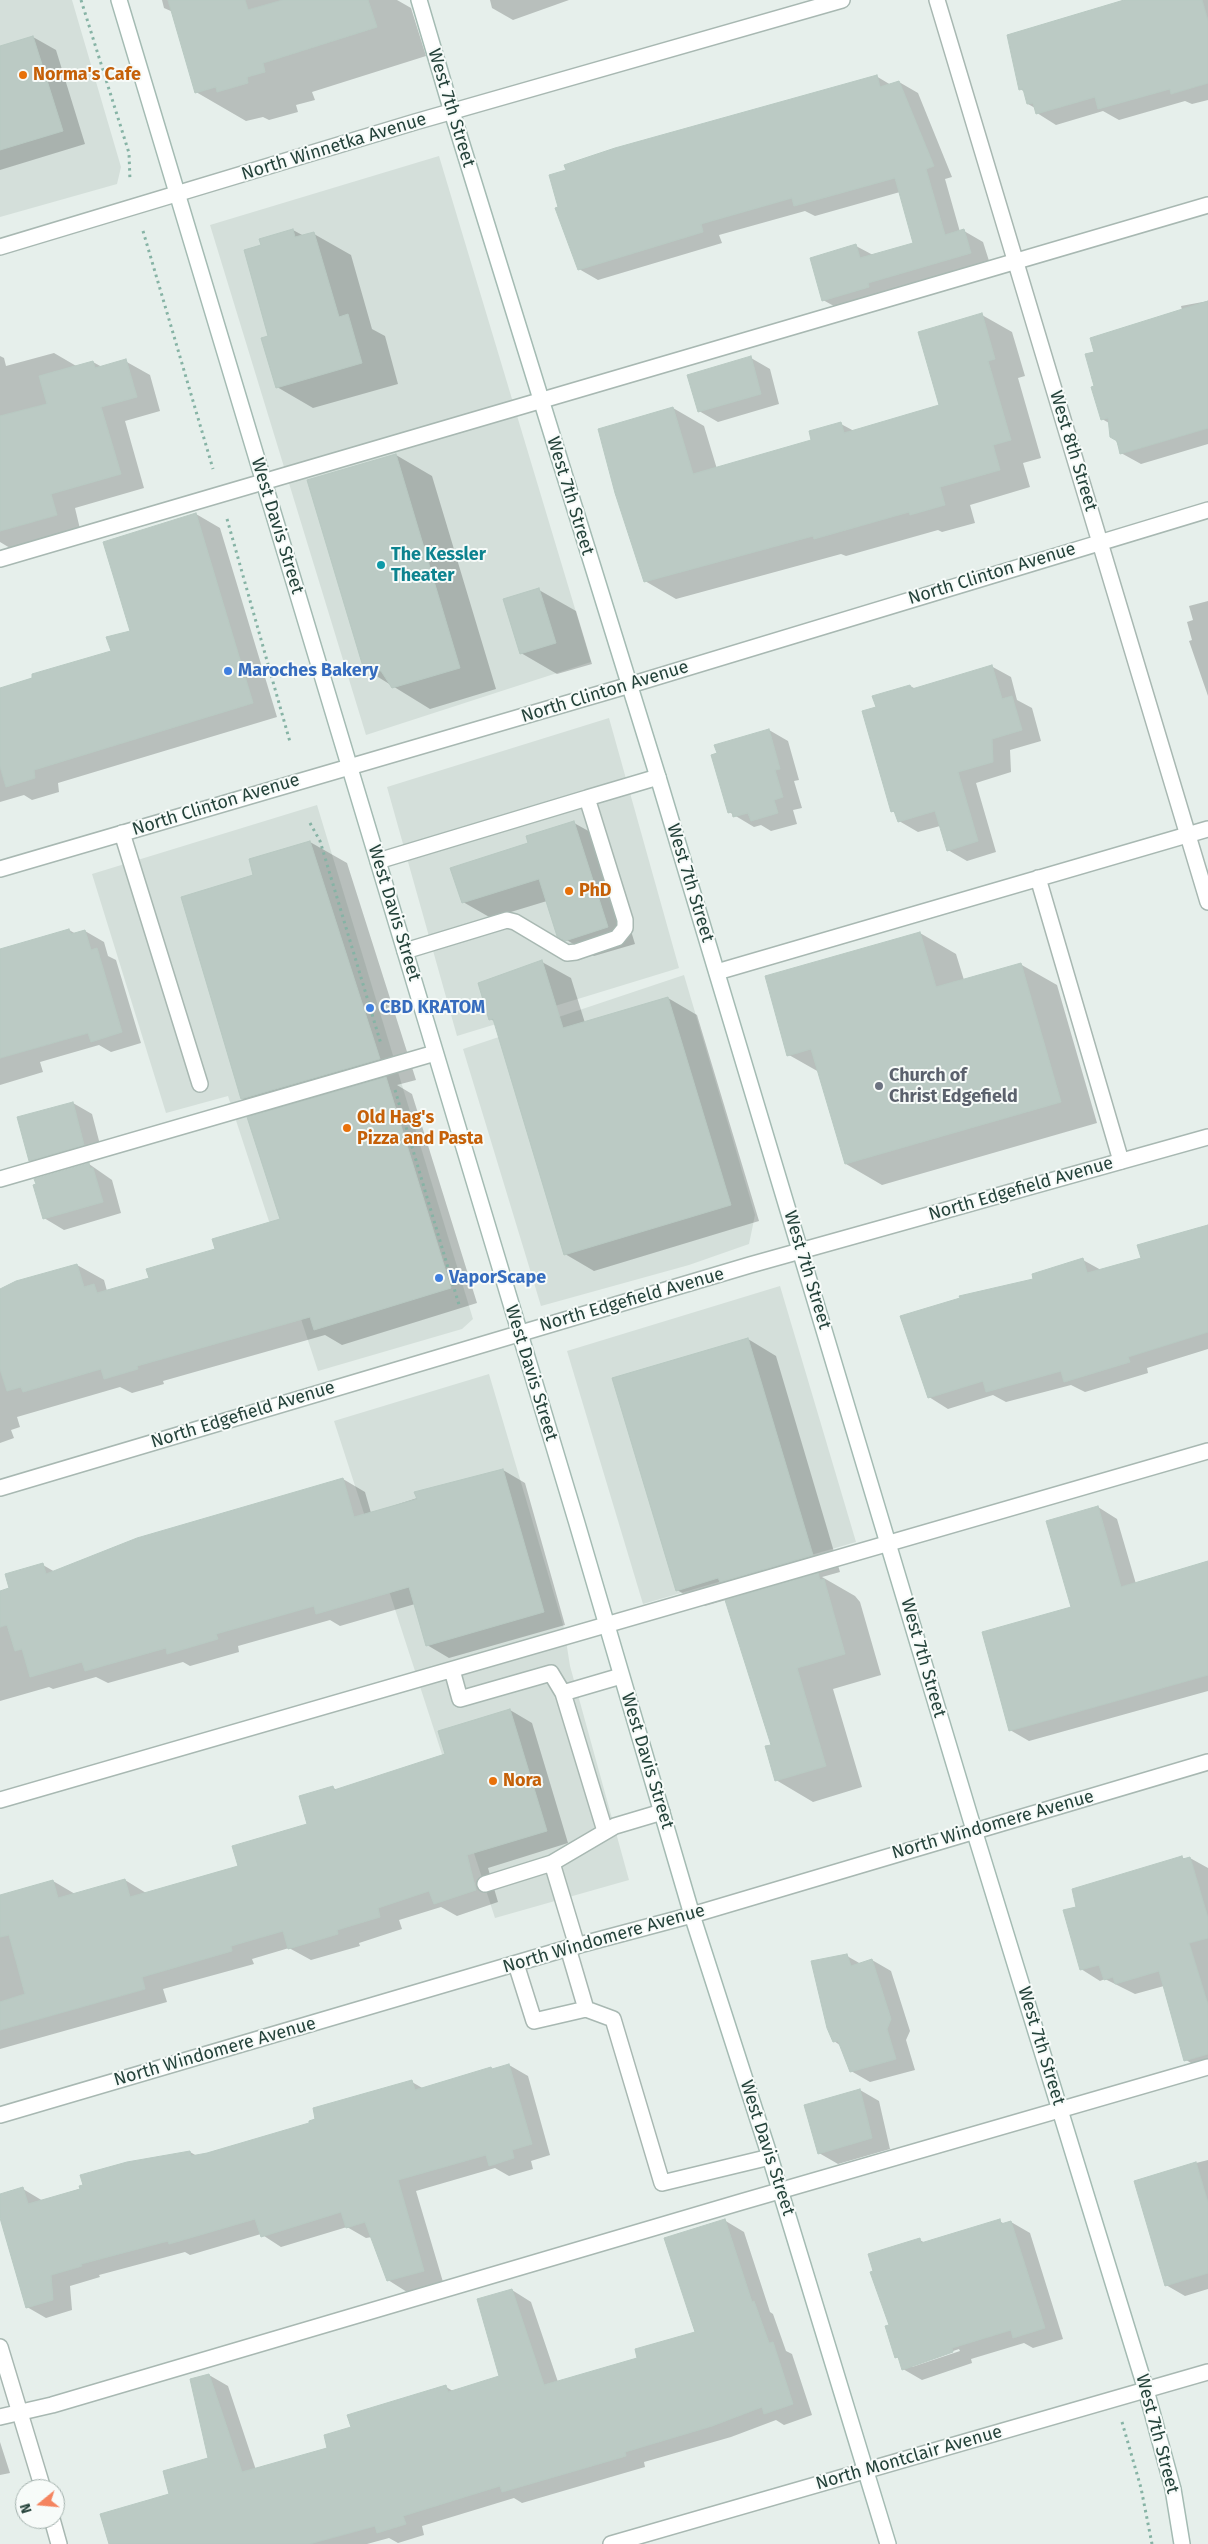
<!DOCTYPE html>
<html>
<head>
<meta charset="utf-8">
<style>
	body { margin:0 }
	#map { position:relative; width:1208px; height:2544px; overflow:hidden; background:#e6efeb; font-family:"Fira Sans",sans-serif }
	canvas { display:block }
	.north { position:absolute; left:15px; top:2479px; width:50px; height:50px; box-sizing:border-box; background:#f7fbf9; border:1px solid #a3b1ad; border-radius:50%; rotate:253deg; font-size:14px; font-weight:700; line-height:20px; text-align:center; color:#24423a }
	.north::after { content:''; display:block; margin:auto; width:18px; height:22px; background:#f4845f; clip-path:polygon(50% 0,100% 100%,50% 72%,0 100%) }
</style>
</head>
<body>
<div id="map">
<canvas width="1208" height="2544"></canvas>
<div class="north">N</div>
</div>
<script>
const ctx = document.querySelector('canvas').getContext('2d');
ctx.lineJoin = 'round';
function paint(path, color) {
  ctx.fillStyle = color;
  ctx.fill(path, 'evenodd');
}
function toPath(rows) {
  const path = new Path2D();
  for (const r of rows) {
    path.moveTo(r[0], r[1]);
    for (let i = 2; i < r.length; i += 2) path.lineTo(r[i], r[i + 1]);
  }
  return path;
}
function stroke(path, color, width, dash) {
  ctx.strokeStyle = color;
  ctx.lineWidth = width;
  ctx.lineCap = dash ? 'butt' : 'round';
  ctx.setLineDash(dash || []);
  ctx.stroke(path);
}
function label(font, color, halo, rows, align = 'center') {
  ctx.font = font + ' "Fira Sans",sans-serif';
  ctx.lineWidth = 4;
  ctx.setLineDash([]);
  ctx.textBaseline = 'middle';
  ctx.strokeStyle = halo;
  ctx.fillStyle = color;
  for (const [text, x, y, turn = 0] of rows) {
    ctx.save();
    ctx.translate(x, y);
    ctx.rotate((+turn || 0) * Math.PI / 180);
    ctx.textAlign = isNaN(turn) ? turn : align;
    if (halo) ctx.strokeText(text, 0, 0);
    ctx.fillText(text, 0, 0);
    ctx.restore();
  }
}
paint(toPath([
	[0,0,72,0,121,167,117,184,0,217],
	[439,156,591,662,366,735,210,225],
	[609,718,679,968,457,1036,387,787],
	[317,805,473,1319,462,1329,318,1371,228,1096,166,1113,92,874],
	[684,975,755,1215,749,1244,689,1265,541,1306,463,1049],
	[780,1286,856,1542,643,1604,567,1351],
	[489,1374,564,1628,570,1666,629,1880,495,1918,334,1421]
]), '#d4dfda');
paint(toPath([
	[162,0,397,0,411,8,426,56,312,92,315,100,296,105,298,112,269,120,263,117,246,121,196,92,173,12,164,8],
	[490,0,569,0,513,20,492,8],
	[1137,0,1208,0,1208,100,1192,104,1185,101,1119,120,1103,111,1056,125,1037,113,1035,108,1028,104,1025,92,1020,89],
	[33,37,56,50,85,144,0,170,0,47],
	[876,76,891,85,899,82,918,93,952,177,945,179,960,232,964,231,983,242,990,264,843,311,823,300,856,246,873,255,915,244,900,192,815,216,805,211,719,235,722,243,598,280,579,269],
	[293,230,304,236,314,234,351,255,372,329,385,336,398,384,313,408,277,387,262,246],
	[1208,301,1208,444,1141,464,1121,453,1109,423,1102,419,1096,387,1096,353,1165,317,1164,315,1182,310,1181,306],
	[982,315,1012,332,1025,376,1018,378,1041,458,1023,463,1030,487,970,505,975,523,942,532,938,530,846,556,841,554,676,599,645,581,673,408,704,426,717,469,813,441,841,424,854,431,941,405],
	[54,353,78,367,93,362,102,367,125,361,150,375,160,411,125,421,144,488,75,508,80,529,10,548,0,542,0,356,4,358,6,366],
	[751,358,770,369,779,404,718,422,699,411],
	[396,455,432,476,496,689,430,709,365,669],
	[196,514,220,528,277,717,58,783,59,792,32,800,24,795,0,802,0,689,112,652,131,632],
	[539,590,576,611,592,664,557,674,521,653],
	[1208,601,1208,696,1189,641,1192,640,1187,622,1193,620,1189,606],
	[991,666,1011,677,1017,700,1032,708,1041,741,1010,750,1011,772,976,783,996,852,967,861,948,850,940,826,918,832,899,821,897,814,892,811,877,708,910,686,916,689],
	[769,730,788,741,799,780,794,781,802,808,793,810,797,824,771,831,761,825,754,827,729,812],
	[574,823,603,839,635,944,594,956,558,935,547,901,491,918,463,902,530,844],
	[310,842,347,863,416,1080,397,1085,412,1094,477,1303,342,1345,325,1335,163,1381,164,1384,132,1393,120,1387,17,1417,20,1427,11,1430,14,1438,0,1443,0,1290,77,1265,104,1280,107,1291,151,1279,281,1220,267,1113,242,1099,255,876],
	[69,930,76,934,85,931,104,942,108,956,116,960,141,1043,111,1052,99,1045,40,1062,43,1072,0,1085,0,950],
	[920,933,956,954,964,980,1020,964,1057,985,1097,1123,882,1185,846,1164,819,1072,789,1055],
	[542,962,571,978,585,1023,668,998,697,1015,759,1221,594,1271,565,1254,496,1022,490,1019],
	[73,1103,92,1114,103,1156,50,1171,30,1160],
	[89,1164,112,1180,121,1213,64,1230,44,1218],
	[1208,1227,1208,1349,1147,1368,1148,1373,1085,1392,1071,1385,1006,1402,993,1395,948,1409,929,1397,1035,1280,1083,1260,1101,1270,1142,1258],
	[748,1339,776,1356,840,1572,822,1577,855,1596,860,1602,881,1675,833,1689,862,1787,813,1802,776,1780,772,1746,726,1600,705,1606,677,1590],
	[503,1470,525,1483,565,1625,449,1658,427,1645,415,1604,340,1626,330,1620,238,1646,239,1652,190,1666,183,1662,108,1683,96,1677,53,1689,49,1687,0,1701,0,1592,10,1589,43,1565,55,1572,343,1479,365,1492,371,1513],
	[1098,1507,1117,1519,1136,1584,1208,1562,1208,1691,1029,1741,1010,1730,1073,1608],
	[510,1710,532,1723,568,1843,488,1868,498,1902,457,1916,441,1907,399,1920,402,1929,359,1943,360,1946,311,1960,289,1948,252,1959,254,1964,163,1989,167,2002,0,2049,0,1896,53,1881,75,1894,125,1880,146,1893,239,1866,308,1825,332,1787,337,1790,447,1754],
	[1181,1857,1185,1859,1190,1858,1208,1868,1208,2070,1205,2071,1186,2060,1164,1986,1135,1994,1105,1979,1100,1981,1081,1969,1078,1908],
	[847,1956,861,1964,872,1960,891,1971,910,2031,906,2040,915,2070,870,2082,851,2071,841,2046,834,2041],
	[509,2065,528,2076,550,2155,531,2161,533,2169,509,2176,495,2168,416,2191,443,2282,407,2292,388,2280,372,2237,366,2238,347,2227,281,2247,261,2234,190,2255,185,2252,99,2275,100,2277,70,2286,72,2310,46,2318,27,2307,0,2213,0,2195,23,2189,43,2201,190,2152,197,2156,311,2124,412,2082,424,2089,491,2068,494,2070],
	[860,2090,879,2101,890,2149,838,2164,819,2153],
	[1208,2160,1208,2289,1185,2296,1166,2285,1196,2163],
	[724,2220,744,2232,770,2312,773,2314,786,2351,792,2354,812,2415,784,2425,776,2420,731,2437,644,2462,645,2467,522,2503,514,2498,422,2526,424,2535,398,2543,389,2538,367,2544,110,2544,171,2495,210,2459,209,2375,228,2386,256,2470,328,2449,353,2428,446,2387,453,2391,501,2377,512,2290,531,2302,558,2382,639,2359,696,2333],
	[999,2221,1005,2224,1011,2222,1030,2233,1063,2339,1033,2348,1024,2343,971,2359,972,2363,922,2380,903,2369,900,2359,896,2357,890,2325,920,2240,925,2243],
	[959,2349,960,2351,912,2367,912,2365],
	[0,2442,10,2473,0,2475]
]), '#0003');
const building = toPath([
	[168,0,245,0,248,10,283,0,368,0,377,27,263,63,265,72,247,77,248,83,217,92,216,87,195,93,168,0],
	[1124,0,1202,0,1208,21,1208,83,1171,94,1170,89,1098,109,1095,97,1036,114,1033,103,1027,104,1023,89,1019,90,1007,35,1124,0],
	[33,36,63,131,0,150,0,46,33,36],
	[877,75,880,87,899,81,934,166,926,169,945,235,964,229,971,253,868,283,869,287,822,301,810,258,856,244,860,258,913,243,895,178,794,206,792,198,701,224,703,232,578,270,555,208,558,207,549,175,566,170,564,165,615,148,877,75],
	[293,229,295,237,314,232,339,317,348,314,362,363,276,388,261,338,268,336,244,250,261,245,259,239,293,229],
	[1208,301,1208,428,1120,454,1117,441,1110,437,1108,418,1101,420,1091,387,1094,386,1085,354,1094,352,1090,338,1208,301],
	[982,313,995,359,988,361,1011,440,993,445,1000,470,940,487,945,505,910,515,909,512,814,539,813,536,644,582,615,493,598,429,673,407,693,474,811,440,809,431,841,422,844,433,939,405,918,332,982,313],
	[751,356,761,394,698,412,687,375,751,356],
	[126,359,137,397,101,407,121,474,51,494,57,515,0,531,0,416,47,404,39,376,93,361,95,368,126,359],
	[396,454,460,668,392,688,381,671,364,670,307,480,396,454],
	[196,513,253,703,34,770,35,778,6,787,0,766,0,688,32,678,32,674,111,651,106,637,130,631,103,542,196,513],
	[539,588,556,643,520,654,503,599,539,588],
	[992,665,1002,699,1012,696,1022,730,992,739,993,762,958,772,978,841,947,851,935,811,898,822,894,811,891,812,862,711,876,707,872,696,910,685,912,689,992,665],
	[769,729,780,769,775,770,783,797,774,800,778,813,751,821,748,813,733,817,732,812,728,813,711,755,717,753,714,745,769,729],
	[574,821,608,927,565,941,557,936,539,879,462,903,450,868,528,843,526,836,574,821],
	[310,841,380,1059,241,1099,181,897,253,875,249,859,310,841],
	[69,929,71,934,85,930,91,950,97,948,122,1032,91,1042,88,1033,0,1058,0,949,69,929],
	[920,932,936,987,1021,963,1061,1102,845,1164,811,1049,787,1056,765,976,920,932],
	[542,960,563,1028,668,997,731,1205,564,1255,493,1019,489,1020,478,983,542,960],
	[386,1077,451,1288,314,1330,310,1317,137,1366,138,1369,104,1379,101,1369,23,1392,21,1387,7,1391,0,1369,0,1289,16,1281,77,1264,84,1287,94,1284,97,1293,149,1278,146,1269,215,1249,212,1239,280,1219,247,1117,386,1077],
	[73,1102,84,1145,29,1161,17,1117,73,1102],
	[89,1163,90,1168,93,1168,103,1202,43,1219,33,1185,36,1184,34,1179,89,1163],
	[1208,1225,1208,1332,1128,1357,1130,1362,1064,1382,1061,1371,986,1392,983,1381,928,1398,900,1316,960,1298,959,1296,1033,1279,1032,1274,1083,1258,1087,1273,1141,1258,1137,1245,1208,1225],
	[748,1338,813,1555,720,1582,718,1578,676,1591,612,1378,748,1338],
	[503,1469,544,1612,426,1646,409,1587,316,1614,314,1606,216,1634,218,1639,167,1654,166,1648,85,1671,82,1662,30,1677,22,1649,15,1651,7,1625,0,1627,0,1591,9,1588,5,1574,43,1563,46,1574,137,1538,343,1478,354,1517,417,1499,414,1492,503,1469],
	[1098,1506,1121,1587,1208,1561,1208,1675,1009,1731,982,1632,1071,1607,1046,1521,1098,1506],
	[818,1573,820,1580,824,1579,845,1654,797,1668,826,1766,775,1781,765,1746,771,1745,725,1600,818,1573],
	[510,1709,547,1831,467,1855,476,1890,434,1904,429,1891,378,1908,380,1917,337,1930,338,1934,288,1949,283,1931,231,1946,232,1951,142,1977,145,1989,0,2030,0,2002,25,1994,9,1935,0,1937,0,1895,53,1880,58,1898,125,1879,130,1897,238,1866,232,1846,307,1824,299,1796,333,1786,334,1790,445,1754,438,1731,510,1709],
	[1182,1856,1183,1859,1190,1857,1208,1918,1208,1938,1189,1943,1208,2005,1208,2054,1184,2061,1159,1971,1115,1984,1113,1977,1104,1980,1099,1965,1080,1970,1063,1910,1076,1907,1072,1889,1182,1856],
	[847,1954,851,1966,872,1959,891,2019,887,2029,896,2059,850,2072,838,2041,833,2042,827,2028,811,1961,847,1954],
	[509,2064,532,2144,512,2150,514,2158,489,2166,486,2155,398,2180,424,2271,387,2281,365,2222,346,2228,341,2212,261,2237,255,2219,169,2244,168,2241,81,2264,82,2266,51,2275,53,2300,26,2308,0,2218,0,2194,23,2187,28,2204,80,2189,79,2186,83,2185,80,2175,127,2162,190,2151,191,2156,207,2153,309,2123,309,2121,315,2119,313,2108,412,2080,415,2090,491,2067,492,2069,509,2064],
	[860,2089,872,2138,818,2154,804,2105,860,2089],
	[1196,2162,1208,2203,1208,2273,1165,2286,1134,2181,1196,2162],
	[725,2219,752,2302,754,2301,769,2343,773,2342,793,2404,764,2414,762,2407,712,2426,625,2452,626,2456,502,2492,500,2486,403,2516,406,2524,377,2533,375,2526,309,2544,109,2544,100,2514,169,2494,163,2471,208,2458,190,2379,209,2374,242,2472,327,2448,324,2435,351,2427,347,2415,446,2385,448,2392,499,2376,477,2299,512,2289,544,2385,637,2358,635,2349,695,2332,664,2238,725,2219],
	[1000,2219,1001,2224,1011,2221,1045,2328,1013,2338,1011,2330,952,2348,953,2352,902,2370,898,2357,895,2358,885,2326,889,2325,870,2272,873,2271,868,2254,920,2238,921,2243,1000,2219]
]);
paint(building, '#bbcac4');
stroke(building, '#b8c9c2', 1);
const lane = toPath([
	[0,559,1208,205],
	[122,833,200,1084],
	[378,861,587,798],
	[1038,878,1121,1161],
	[405,951,507,920,515,922,567,953,576,952,617,938,625,928,625,920,587,798,658,777],
	[717,972,1208,829],
	[0,1179,435,1053],
	[452,1670,460,1699,551,1673,563,1693,621,1676],
	[563,1693,605,1831],
	[0,1800,1208,1451],
	[552,1863,577,1946],
	[485,1884,552,1863,615,1826,662,1812],
	[568,1948,586,2009,613,2019,662,2183,770,2157],
	[516,1964,534,2021,586,2009],
	[0,2417,52,2405,741,2202,1208,2067]
]);
const street = toPath([
	[937,0,1208,902],
	[0,247,415,122,842,0],
	[0,869,630,685,1208,510],
	[0,1488,750,1265,1208,1137],
	[0,2115,568,1948,692,1915,1208,1762],
	[0,2347,43,2489],
	[52,2519,59,2544],
	[611,2544,1208,2372]
]);
const secondary = toPath([
	[119,0,576,1520,692,1915,770,2157,888,2544],
	[419,0,452,112,658,777,974,1830,1146,2390,1173,2489,1182,2544]
]);
stroke(lane, '#a8b8b2', 18);
stroke(street, '#a8b8b2', 18);
stroke(secondary, '#a4bbb3', 18);
stroke(toPath([
	[81,0,129,153,130,181],
	[143,231,213,469],
	[227,519,290,742],
	[310,823,320,841,381,1044],
	[395,1090,460,1308],
	[1122,2422,1141,2488,1152,2544]
]), '#86b3a5', 3, [2.5, 4]);
stroke(lane, '#fff', 15);
stroke(street, '#fff', 15);
stroke(secondary, '#fff', 15);
for (const [x, y, r, color] of [
	[23,75,5,"#e8710a"],
	[381,565,5,"#0f9aa8"],
	[228,671,5,"#3f7fe0"],
	[569,891,5,"#e8710a"],
	[370,1008,5,"#3f7fe0"],
	[879,1086,5,"#6b7280"],
	[347,1128,5,"#e8710a"],
	[439,1278,5,"#3f7fe0"],
	[493,1781,5,"#e8710a"]
]) {
  const dot = new Path2D();
  dot.arc(x, y, r, 0, 2 * Math.PI);
  ctx.fillStyle = color;
  ctx.fill(dot);
  stroke(dot, '#f7fbf9', 2);
}
label('bold 18px', '#c56008', '#f7fbf9', [
	["Norma's Cafe",33,75],
	["PhD",579,891],
	["Old Hag's",357,1118],
	["Pizza and Pasta",357,1139],
	["Nora",503,1781]
], 'left');
label('18px', '#24423a', '#f7fbf9', [
	["West 7th Street",451,108,73],
	["North Winnetka Avenue",334,147,-17],
	["West 8th Street",1073,451,73],
	["West 7th Street",570,496,73],
	["West Davis Street",277,526,73],
	["North Clinton Avenue",992,574,-17],
	["North Clinton Avenue",605,692,-17],
	["North Clinton Avenue",216,805,-17],
	["West 7th Street",690,883,73],
	["West Davis Street",394,913,73],
	["North Edgefield Avenue",1021,1189,-16],
	["West 7th Street",807,1270,73],
	["North Edgefield Avenue",632,1300,-16],
	["West Davis Street",531,1373,73],
	["North Edgefield Avenue",243,1415,-17],
	["West 7th Street",923,1658,74],
	["West Davis Street",647,1761,73],
	["North Windomere Avenue",993,1825,-16],
	["North Windomere Avenue",604,1939,-16],
	["West 7th Street",1041,2046,73],
	["North Windomere Avenue",215,2052,-16],
	["West Davis Street",767,2148,72],
	["West 7th Street",1157,2434,75],
	["North Montclair Avenue",909,2458,-16]
]);
label('bold 18px', '#0d838f', '#f7fbf9', [
	["The Kessler",391,555],
	["Theater",391,576]
], 'left');
label('bold 18px', '#366cbe', '#f7fbf9', [
	["Maroches Bakery",238,671],
	["CBD KRATOM",380,1008],
	["VaporScape",449,1278]
], 'left');
label('bold 18px', '#5b616d', '#f7fbf9', [
	["Church of",889,1076],
	["Christ Edgefield",889,1097]
], 'left');
</script>
</body>
</html>
